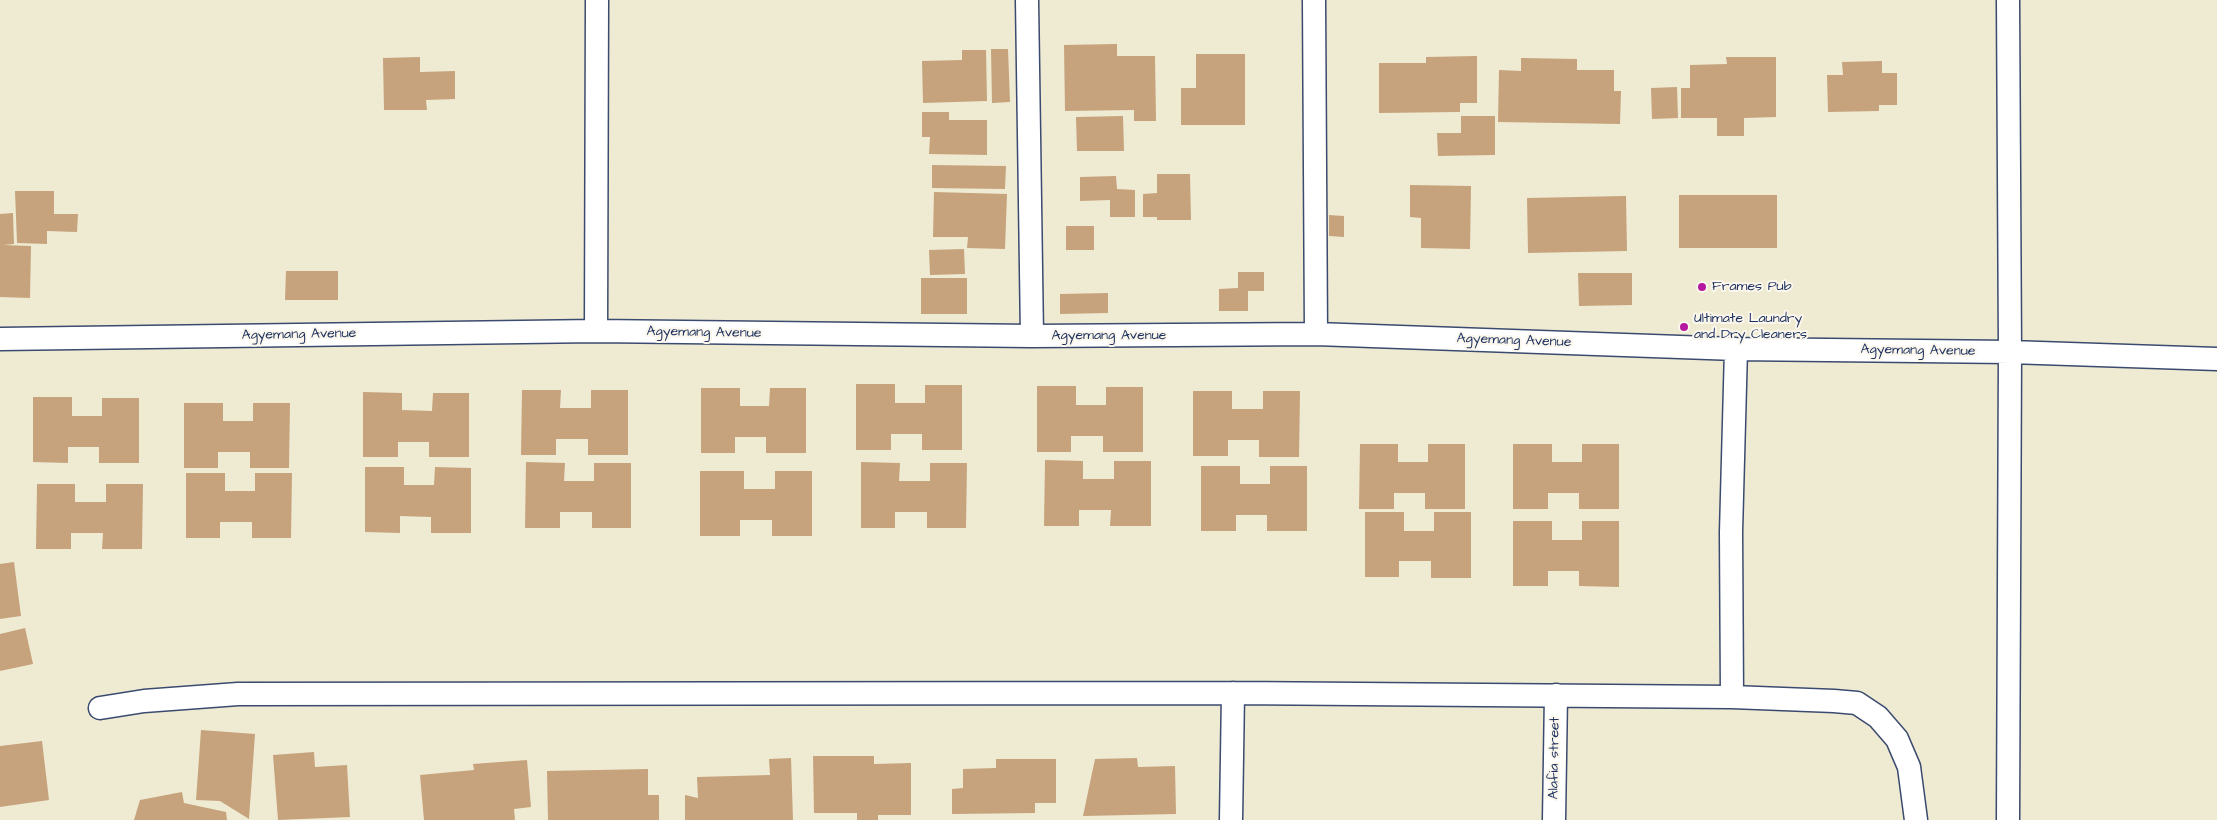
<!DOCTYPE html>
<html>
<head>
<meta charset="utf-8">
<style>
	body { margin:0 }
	canvas { display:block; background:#efead2 }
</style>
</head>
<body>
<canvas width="2217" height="820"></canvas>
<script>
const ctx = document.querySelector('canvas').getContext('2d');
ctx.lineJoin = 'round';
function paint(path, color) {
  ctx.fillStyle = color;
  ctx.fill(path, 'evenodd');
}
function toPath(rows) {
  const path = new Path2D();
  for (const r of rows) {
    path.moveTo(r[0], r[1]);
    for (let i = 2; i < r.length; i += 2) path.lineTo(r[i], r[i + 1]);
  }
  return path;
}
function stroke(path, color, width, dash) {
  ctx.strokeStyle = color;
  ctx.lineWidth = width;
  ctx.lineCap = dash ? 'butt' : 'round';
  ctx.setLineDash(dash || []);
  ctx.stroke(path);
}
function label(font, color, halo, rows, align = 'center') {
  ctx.font = font + ' "Architects Daughter",sans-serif';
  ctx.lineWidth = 4;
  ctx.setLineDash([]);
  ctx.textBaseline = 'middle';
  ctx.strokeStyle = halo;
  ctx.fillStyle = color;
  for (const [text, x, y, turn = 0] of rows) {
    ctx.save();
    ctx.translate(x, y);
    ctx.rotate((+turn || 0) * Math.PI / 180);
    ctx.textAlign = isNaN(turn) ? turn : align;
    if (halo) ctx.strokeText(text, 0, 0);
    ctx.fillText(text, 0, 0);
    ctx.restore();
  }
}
paint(toPath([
	[1117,44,1117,56,1155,56,1156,121,1134,121,1134,110,1065,111,1064,45],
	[991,49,1008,49,1010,102,992,103],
	[962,50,986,50,987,101,923,103,922,61,962,60],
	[1196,54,1245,54,1245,125,1181,125,1181,88,1196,88],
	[1477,56,1477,103,1460,103,1460,112,1379,113,1379,63,1426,63,1426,57],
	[420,57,420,72,455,71,455,99,426,100,427,110,384,110,383,58],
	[1726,57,1776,57,1776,117,1744,118,1744,136,1717,136,1717,118,1681,118,1681,88,1690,88,1690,65,1727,64],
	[1521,58,1577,59,1577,70,1614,70,1614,91,1621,91,1620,124,1498,122,1499,70,1521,71],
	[1882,61,1882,73,1897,73,1897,105,1879,105,1879,111,1828,112,1827,75,1843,75,1842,62],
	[1677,87,1678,118,1652,119,1651,88],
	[922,112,949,112,949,120,987,120,987,155,929,154,930,137,922,137],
	[1123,116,1124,151,1077,151,1076,117],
	[1461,116,1495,116,1495,155,1438,156,1437,133,1461,133],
	[932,165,1006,166,1005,189,932,188],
	[1157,174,1190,174,1191,220,1157,220,1157,217,1143,217,1143,194,1157,193],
	[1116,176,1117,189,1135,190,1135,217,1110,217,1110,200,1080,201,1080,177],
	[1410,185,1471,186,1470,249,1421,248,1421,218,1410,217],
	[15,191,54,191,54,214,78,214,77,232,47,231,47,244,17,243],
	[934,192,1007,194,1005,249,967,248,968,237,933,237],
	[1679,195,1777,195,1777,248,1679,248],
	[1626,196,1627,251,1528,253,1527,198],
	[13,213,14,244,3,245,31,246,30,298,0,297,0,214],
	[1329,215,1344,216,1344,237,1329,236],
	[1066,226,1094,226,1094,250,1066,250],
	[964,249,965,274,930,275,929,250],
	[286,271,338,271,338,300,285,300],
	[1238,272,1264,272,1264,291,1248,291,1248,311,1219,311,1219,289,1238,288],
	[1578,273,1632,273,1632,305,1579,306],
	[921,278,967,278,967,314,921,314],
	[1108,293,1108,313,1060,314,1060,294],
	[856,384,895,384,895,403,925,403,925,385,962,385,962,450,922,450,922,434,891,434,891,450,856,450],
	[1037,386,1076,386,1076,405,1106,405,1106,387,1143,387,1143,452,1103,452,1103,436,1071,436,1071,452,1037,452],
	[701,388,740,388,740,406,769,406,770,388,806,388,806,453,766,453,766,437,735,437,735,453,701,453],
	[522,390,561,390,560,408,591,408,591,390,628,390,628,455,588,455,588,439,556,439,556,455,521,455],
	[1193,391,1232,391,1232,409,1263,409,1263,391,1300,391,1299,457,1259,457,1259,440,1228,440,1228,456,1193,456],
	[363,392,402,393,402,410,432,411,433,393,469,393,469,457,429,457,429,442,398,442,398,457,363,457],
	[33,397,72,397,72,416,102,416,102,398,139,398,139,463,99,463,99,447,68,447,68,463,33,462],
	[184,403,223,403,223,421,253,421,253,403,290,403,289,468,250,468,250,452,218,452,218,468,184,468],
	[1360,444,1398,444,1398,462,1428,462,1428,444,1465,444,1465,509,1425,509,1425,493,1394,493,1394,509,1359,509],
	[1513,444,1552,444,1552,462,1582,462,1582,444,1619,444,1619,509,1579,509,1579,493,1548,493,1548,509,1513,509],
	[1045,460,1083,461,1083,479,1114,479,1114,461,1151,461,1151,526,1110,526,1111,510,1079,510,1079,526,1044,526],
	[526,462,565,463,564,481,594,481,594,463,631,463,631,528,592,528,592,512,560,512,560,528,525,528],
	[861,462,900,463,899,481,930,481,930,463,967,463,966,528,927,528,927,512,895,512,895,528,861,528],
	[1201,466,1240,466,1240,484,1270,484,1270,466,1307,466,1307,531,1267,531,1267,515,1236,515,1236,531,1201,531],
	[365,467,404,467,404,485,434,485,435,467,471,468,471,533,431,533,431,517,400,516,400,533,365,532],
	[700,471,744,471,744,489,775,489,775,471,812,471,812,536,772,536,772,520,740,520,740,536,700,536],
	[186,473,225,473,225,491,255,491,255,473,292,473,291,538,252,538,252,522,220,522,220,538,186,538],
	[37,484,75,484,75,502,106,502,106,484,143,484,142,549,102,549,103,533,71,533,71,549,36,549],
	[1365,512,1404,512,1404,531,1434,531,1434,512,1471,512,1471,578,1431,578,1431,561,1399,561,1399,577,1365,577],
	[1513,521,1552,521,1552,540,1582,540,1582,521,1619,521,1619,587,1579,586,1579,571,1548,571,1548,586,1513,586],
	[14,562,21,616,0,619,0,564],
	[25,628,33,664,0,671,0,634],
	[201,730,255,734,249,819,220,801,196,800],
	[42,741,49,800,0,807,0,746],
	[314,752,315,767,347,765,350,817,278,820,273,755],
	[813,756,874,756,874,764,911,763,911,815,878,815,878,820,857,820,857,813,814,813],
	[791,758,793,820,685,820,685,795,698,798,697,777,770,775,769,759],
	[1137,758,1138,767,1175,766,1176,814,1083,816,1095,759],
	[996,759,1056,759,1056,803,1035,803,1035,813,952,814,952,789,963,788,963,769,996,768],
	[527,760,531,807,514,809,515,820,424,820,420,775,474,770,473,764],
	[648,769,648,795,659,795,659,820,548,820,547,771],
	[182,792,184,803,226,812,227,820,134,820,140,800]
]), '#c6a37c');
const street = toPath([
	[1027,0,1032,336],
	[1314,0,1316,334],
	[2008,0,2010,352,2008,820],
	[596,331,597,0],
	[0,339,596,331,1032,336,1316,334,1736,349,2010,352,2217,359],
	[1732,697,1731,532,1736,349],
	[100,708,144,701,238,694,1233,693,1732,697,1834,701,1857,703,1878,717,1897,739,1909,767,1916,820],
	[1231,820,1233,693],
	[1554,820,1556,695]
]);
stroke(street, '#3b4b6f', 25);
stroke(street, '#fff', 22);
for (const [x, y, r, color] of [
	[1702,287,5,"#b5179e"],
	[1684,327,5,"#b5179e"]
]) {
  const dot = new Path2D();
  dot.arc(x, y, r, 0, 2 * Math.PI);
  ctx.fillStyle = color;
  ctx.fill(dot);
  stroke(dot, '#fbf7ec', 2);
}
label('14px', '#1b2f5e', '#fbf7ec', [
	["Frames Pub",1712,287],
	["Ultimate Laundry",1694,319],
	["and Dry Cleaners",1694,335]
], 'left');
label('14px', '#1b2f5e', '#fbf7ec', [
	["Agyemang Avenue",704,333,1],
	["Agyemang Avenue",299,335,-1],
	["Agyemang Avenue",1109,336],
	["Agyemang Avenue",1514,341,2],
	["Agyemang Avenue",1918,351,1],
	["Alafia street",1555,758,-89]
]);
</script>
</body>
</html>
